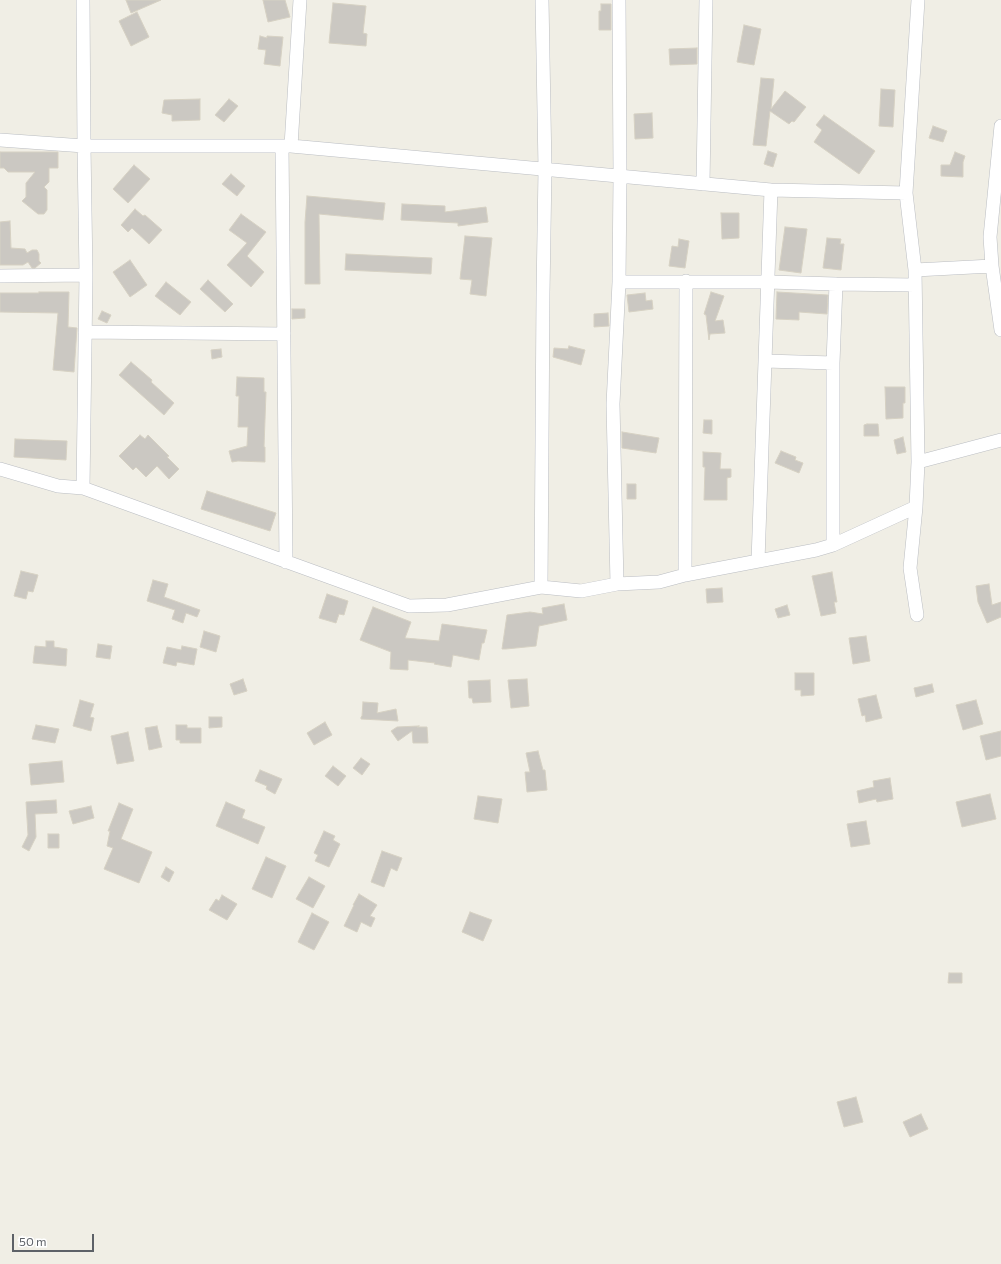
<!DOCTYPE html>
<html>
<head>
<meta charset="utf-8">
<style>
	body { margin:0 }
	#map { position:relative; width:1001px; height:1264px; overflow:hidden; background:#f0eee5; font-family:Commissioner,sans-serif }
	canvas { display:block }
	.scale { position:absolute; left:12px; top:1234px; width:82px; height:18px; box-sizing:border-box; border:2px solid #5d6167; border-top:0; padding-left:5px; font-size:12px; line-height:14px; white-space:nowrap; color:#5d6167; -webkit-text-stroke:3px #fff; paint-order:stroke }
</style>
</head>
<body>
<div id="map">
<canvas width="1001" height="1264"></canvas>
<div class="scale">50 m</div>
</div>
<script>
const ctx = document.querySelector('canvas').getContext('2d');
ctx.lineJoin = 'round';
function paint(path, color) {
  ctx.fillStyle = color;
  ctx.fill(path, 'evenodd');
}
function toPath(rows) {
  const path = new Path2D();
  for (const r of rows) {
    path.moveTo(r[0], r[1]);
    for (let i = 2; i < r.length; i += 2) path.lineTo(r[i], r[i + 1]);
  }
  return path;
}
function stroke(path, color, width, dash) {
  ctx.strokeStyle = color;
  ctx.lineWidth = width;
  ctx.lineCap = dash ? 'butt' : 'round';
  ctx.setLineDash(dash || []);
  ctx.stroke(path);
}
const building = toPath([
	[126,0,161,0,131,13,126,0],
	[263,0,285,0,290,17,268,22,263,0],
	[333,3,366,6,363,33,367,34,366,46,329,43,333,3],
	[601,4,611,4,611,30,599,30,599,11,601,11,601,4],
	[137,12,149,37,131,46,119,21,137,12],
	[744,25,761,29,754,65,737,62,744,25],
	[260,36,267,38,267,36,283,37,280,66,264,64,266,50,258,49,260,36],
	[697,48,697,64,670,65,669,49,697,48],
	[761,78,774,79,771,109,785,91,806,107,794,122,792,121,789,124,770,111,766,146,753,145,761,78],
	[881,89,895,90,893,127,879,126,881,89],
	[200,99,200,120,172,121,172,115,162,113,164,100,200,99],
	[229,99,238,106,224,122,215,115,229,99],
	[652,113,653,138,635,139,634,114,652,113],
	[824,115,875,151,859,174,814,142,822,130,816,125,824,115],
	[933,126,947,131,943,142,929,138,933,126],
	[768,151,777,154,773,167,764,164,768,151],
	[0,152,58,152,58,168,49,168,49,182,44,187,47,190,47,210,44,214,38,214,22,201,26,197,26,183,35,172,8,172,4,168,0,168,0,152],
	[955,152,965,156,963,162,963,177,941,176,941,165,950,165,955,152],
	[134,165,150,179,128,203,113,189,134,165],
	[231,174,245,186,237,196,222,184,231,174],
	[307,196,385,203,383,220,319,214,320,284,305,284,305,222,307,196],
	[402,204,445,206,445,212,486,207,488,222,458,226,458,223,401,220,402,204],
	[135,209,143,216,145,215,162,230,149,244,132,228,128,232,121,225,135,209],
	[721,213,739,213,739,238,722,239,721,213],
	[241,214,266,232,247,256,264,272,251,287,227,265,247,243,229,230,241,214],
	[10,221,11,248,25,249,27,253,32,250,37,250,39,254,39,261,41,263,35,268,32,268,28,262,23,265,0,265,0,222,10,221],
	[785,227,807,229,801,273,779,270,785,227],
	[465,236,492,238,486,296,470,294,472,280,460,279,465,236],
	[827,238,841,239,840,244,844,244,841,270,823,268,827,238],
	[679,239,689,241,685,268,669,266,672,246,678,247,679,239],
	[346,254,432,258,431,274,345,270,346,254],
	[130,260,147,285,130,297,113,272,130,260],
	[208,280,233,304,225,312,200,289,208,280],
	[166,282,191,302,180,315,155,296,166,282],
	[39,292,69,292,68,327,77,328,74,372,53,370,58,313,0,312,0,293,39,293,39,292],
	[711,292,724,296,715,321,723,320,725,333,710,334,709,340,706,315,704,314,711,292],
	[777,292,828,295,827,314,799,312,799,320,776,319,777,292],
	[645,293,646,301,652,300,653,309,629,312,627,295,645,293],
	[292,309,305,309,305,318,292,319,292,309],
	[102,311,111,315,107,323,98,319,102,311],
	[608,313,609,326,594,327,594,314,608,313],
	[569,346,585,350,581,365,553,357,554,348,568,349,569,346],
	[221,349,222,357,212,359,211,350,221,349],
	[131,362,152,380,151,382,174,403,164,415,119,375,131,362],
	[237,377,264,378,264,392,266,392,264,447,265,447,265,462,238,461,232,462,229,451,247,446,248,427,238,427,239,396,236,396,237,377],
	[885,387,905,387,905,403,903,403,903,418,886,419,885,387],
	[704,420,712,420,712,434,703,433,704,420],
	[867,424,878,424,879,436,864,436,864,425,867,424],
	[622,432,659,438,656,453,622,448,622,432],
	[140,435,145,439,148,435,169,456,167,457,179,469,169,479,157,466,146,477,136,467,133,470,119,456,140,435],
	[903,437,906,452,897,454,894,440,903,437],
	[15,439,67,441,66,460,14,457,15,439],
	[781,451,796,457,795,460,803,463,799,473,775,463,781,451],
	[703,452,721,453,720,469,731,469,731,477,727,478,727,500,704,500,705,467,703,467,703,452],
	[627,484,636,484,636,499,627,499,627,484],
	[207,491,276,513,270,531,201,509,207,491],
	[21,571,38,575,33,592,28,591,26,599,14,596,21,571],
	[832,572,837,602,834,602,836,613,821,616,812,576,832,572],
	[153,580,168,584,164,597,200,610,197,617,186,613,183,623,172,619,175,610,147,601,153,580],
	[989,584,992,605,1001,602,1001,617,987,623,978,602,976,586,989,584],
	[722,588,723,602,707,603,706,589,722,588],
	[327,594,348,601,344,615,339,614,336,623,319,618,327,594],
	[564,604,567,620,539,626,536,646,506,649,502,649,507,615,530,612,543,614,542,608,564,604],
	[787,605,790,615,778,618,775,609,787,605],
	[373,607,411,622,405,638,439,641,442,624,487,630,484,643,482,643,479,660,453,655,451,667,434,664,435,663,408,660,408,670,390,669,391,652,360,640,373,607],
	[204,631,220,636,216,652,200,647,204,631],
	[866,636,870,661,853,664,849,638,866,636],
	[46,641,54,641,54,647,67,649,66,666,33,663,35,646,46,647,46,641],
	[98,644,112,646,110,659,96,657,98,644],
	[182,646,197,649,194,665,177,662,176,666,163,663,167,647,181,650,182,646],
	[795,673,814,673,814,695,801,696,801,690,795,690,795,673],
	[243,679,247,691,234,695,230,684,243,679],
	[527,679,529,706,511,708,508,680,527,679],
	[490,680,491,702,473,703,472,698,469,698,468,681,490,680],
	[932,684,934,692,916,697,914,688,932,684],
	[876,695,882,718,866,722,865,715,862,716,858,699,876,695],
	[80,700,94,704,90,717,94,718,91,731,73,726,80,700],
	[976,700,983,724,963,730,956,705,976,700],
	[363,702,378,703,377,713,396,709,398,721,361,719,361,717,362,716,363,702],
	[209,717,222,717,222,727,209,728,209,717],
	[325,722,332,735,314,745,307,733,325,722],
	[36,725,59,729,55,743,32,739,36,725],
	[176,725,187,725,187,728,201,728,201,743,180,743,180,740,176,740,176,725],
	[157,726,162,747,149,750,145,728,157,726],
	[419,726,417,727,427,727,428,743,413,743,412,731,398,741,391,731,397,727,419,726],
	[1001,731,1001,756,986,760,980,736,1001,731],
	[128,732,134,761,117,764,111,736,128,732],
	[538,751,543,770,545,770,547,790,527,792,525,772,530,772,526,753,538,751],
	[361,758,370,764,362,775,353,768,361,758],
	[62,761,64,782,31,785,29,764,62,761],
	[333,766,346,776,338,786,325,776,333,766],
	[260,770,282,779,275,794,266,789,267,786,255,781,260,770],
	[890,778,893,799,877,802,876,799,859,803,857,791,874,787,873,781,890,778],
	[990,794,996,819,962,827,956,802,990,794],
	[478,796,502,799,498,823,474,819,478,796],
	[56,800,57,813,35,814,36,837,29,851,22,847,28,835,26,802,56,800],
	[226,802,245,810,242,818,265,827,258,844,216,826,226,802],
	[119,803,133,809,121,839,152,852,139,883,104,869,113,848,107,846,110,831,108,831,119,803],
	[91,806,94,818,73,824,69,811,91,806],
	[866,821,870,844,851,847,847,824,866,821],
	[324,831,335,836,333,840,340,844,329,867,315,861,318,855,314,853,324,831],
	[48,834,59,834,59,848,48,848,48,834],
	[382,851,402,858,397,871,391,868,384,887,371,882,382,851],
	[266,857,286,866,272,898,252,889,266,857],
	[166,867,174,872,169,882,161,877,166,867],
	[309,877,325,886,313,908,296,899,309,877],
	[359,894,377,905,370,916,375,918,371,927,361,922,357,932,344,926,354,905,353,905,359,894],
	[222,895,237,904,227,920,209,910,216,899,219,901,222,895],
	[470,912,492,920,483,941,462,932,470,912],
	[312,913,329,922,314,950,298,942,312,913],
	[949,973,962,973,962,983,948,983,949,973],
	[856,1097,863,1122,844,1127,837,1102,856,1097],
	[921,1114,928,1129,910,1137,903,1122,921,1114]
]);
paint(building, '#cbc8c2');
stroke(building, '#d6d1c3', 1);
const street = toPath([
	[83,0,84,146,86,275,83,488,409,606,447,605,541,587,581,591,617,584,659,582,685,575,816,550,833,545,916,507],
	[1001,126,990,237,992,266,1001,330],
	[0,140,84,146,291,146,771,190,906,193],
	[282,146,286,562],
	[291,146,300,0],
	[703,184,706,0],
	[915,270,992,266],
	[0,276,86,275],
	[619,282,768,282,836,284,915,285],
	[85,332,284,334],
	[765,361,833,363],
	[918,462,1001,440],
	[0,469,58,486,83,488],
	[833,545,833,363,836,284],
	[758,561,771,190],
	[685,575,686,281],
	[617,584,613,404,619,282,620,177,619,0],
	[541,587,543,294,545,169,542,0],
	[917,615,910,568,916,507,918,462,915,270,906,193,918,0]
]);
stroke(street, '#babdc2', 14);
stroke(street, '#fff', 13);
</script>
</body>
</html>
